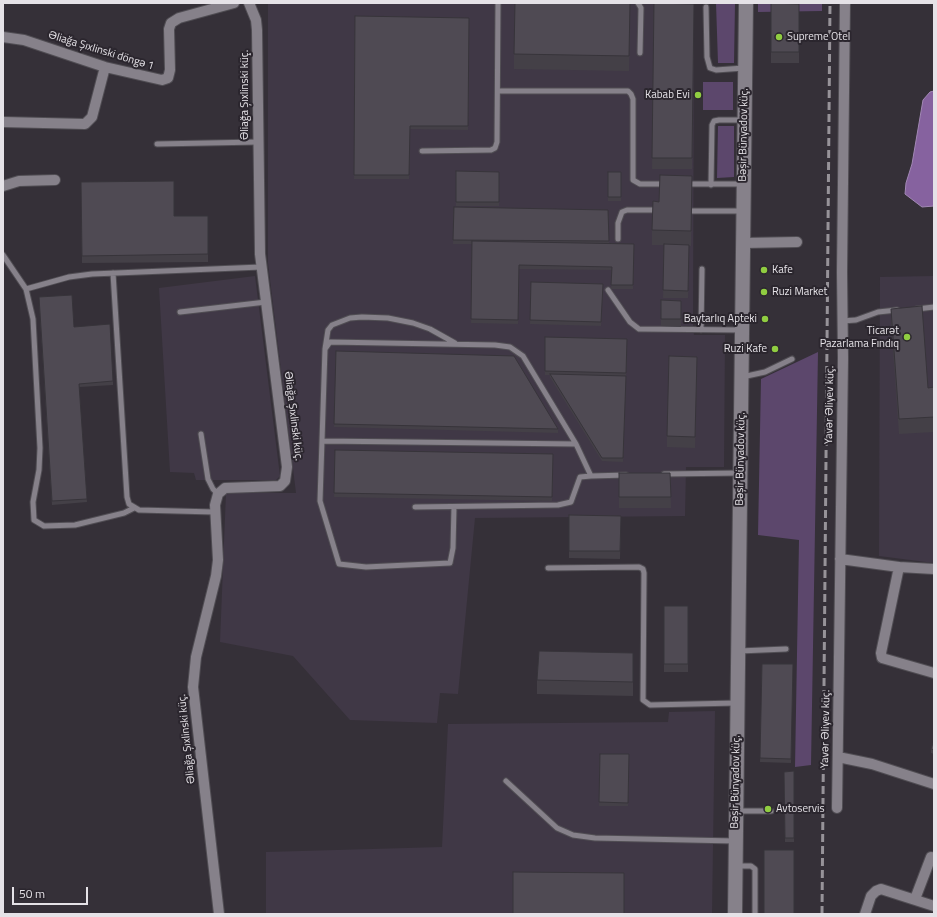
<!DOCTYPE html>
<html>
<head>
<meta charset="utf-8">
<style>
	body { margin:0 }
	#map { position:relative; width:937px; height:917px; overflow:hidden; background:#353038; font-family:"Titillium Web",sans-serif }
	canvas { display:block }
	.frame { position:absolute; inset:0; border:4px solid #e5e2e7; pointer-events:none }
	.scale { position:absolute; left:12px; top:887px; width:76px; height:18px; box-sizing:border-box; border:2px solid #e5e2e7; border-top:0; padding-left:5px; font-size:12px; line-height:14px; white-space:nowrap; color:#e5e2e7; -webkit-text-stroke:3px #2b262e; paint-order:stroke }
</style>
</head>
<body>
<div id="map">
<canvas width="937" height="917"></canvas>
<div class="frame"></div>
<div class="scale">50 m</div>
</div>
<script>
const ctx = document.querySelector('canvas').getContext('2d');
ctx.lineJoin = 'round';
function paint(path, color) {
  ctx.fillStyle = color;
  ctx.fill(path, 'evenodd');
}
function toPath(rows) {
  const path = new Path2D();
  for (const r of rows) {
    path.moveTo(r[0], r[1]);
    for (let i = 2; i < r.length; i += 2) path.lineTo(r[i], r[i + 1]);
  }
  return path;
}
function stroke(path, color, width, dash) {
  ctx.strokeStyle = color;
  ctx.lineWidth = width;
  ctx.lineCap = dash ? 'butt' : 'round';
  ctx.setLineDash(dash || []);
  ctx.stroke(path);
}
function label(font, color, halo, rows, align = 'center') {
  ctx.font = font + ' "Titillium Web",sans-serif';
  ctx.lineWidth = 4;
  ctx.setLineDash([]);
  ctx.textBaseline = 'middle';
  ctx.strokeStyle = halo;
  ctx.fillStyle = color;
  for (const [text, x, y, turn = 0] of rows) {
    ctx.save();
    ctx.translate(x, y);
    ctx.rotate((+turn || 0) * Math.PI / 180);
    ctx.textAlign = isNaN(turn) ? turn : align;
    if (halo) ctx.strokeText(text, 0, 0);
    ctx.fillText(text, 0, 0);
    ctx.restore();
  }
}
paint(toPath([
	[268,3,694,3,693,330,694,335,725,335,724,467,686,467,685,516,475,518,458,694,440,693,437,723,350,720,293,656,220,642,226,493,296,493,268,263],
	[255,276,280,476,276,480,196,480,194,473,170,472,159,288],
	[934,276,934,563,879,556,880,277],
	[715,711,712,914,266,914,266,852,442,847,448,724,668,722,669,712]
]), '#403846');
paint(toPath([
	[716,3,735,3,734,63,718,63],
	[758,3,822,3,822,11,758,12],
	[703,82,733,82,733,110,703,110],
	[718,126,734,126,734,177,717,178],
	[818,352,811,765,795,767,799,540,758,535,761,379]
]), '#5c476c');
const water = toPath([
	[934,91,934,206,922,207,905,194,906,183,912,164,923,100,930,92,934,91]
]);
paint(water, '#86629f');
stroke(water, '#a288b5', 1);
const lane = toPath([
	[638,3,641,8,640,53],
	[706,7,707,57,710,68,716,70,744,68],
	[498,91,628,91,631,94,633,99,633,180,640,184,664,184],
	[157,144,258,142],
	[422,151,491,150,495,148,497,142,498,3],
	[686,184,742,184],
	[711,185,712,125,714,121,719,120,743,120],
	[692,211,742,211],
	[618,239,618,223,622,212,627,210,658,210],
	[3,255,26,289,33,319,40,448,39,470,33,502,34,520,44,526,75,525,124,513,134,508],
	[113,273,127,497,129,504,139,510,214,512],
	[26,289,69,277,92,274,261,267],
	[608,290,630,322,639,329,741,330],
	[917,309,934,307],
	[180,312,266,302],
	[842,321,856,320,878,312,897,310],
	[701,330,702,269],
	[325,349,328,330,332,325,350,318,362,317,388,318,413,323,430,329,455,343],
	[742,377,765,372,792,359],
	[201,434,208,479,213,489,218,494],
	[322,441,576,444],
	[664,474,740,473],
	[415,507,558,505,571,502,580,477,591,476],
	[454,507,453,548,450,563,366,567,339,564,320,501,325,349,330,342,495,345,510,347,523,356,576,444,591,476,626,475],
	[548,568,639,567,643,569,644,573,643,700,650,705,736,703],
	[739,651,786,649],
	[506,781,557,828,573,835,595,838,735,841],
	[737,811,771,811],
	[736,866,751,866,755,869,755,914]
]);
const street = toPath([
	[3,37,24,40,105,67,162,80,168,78,170,70,169,29,171,23,179,18,234,3],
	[3,122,85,124,92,117,105,67],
	[3,186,19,181,55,180],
	[743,243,797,242],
	[840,559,899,567,934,569],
	[899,567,881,653,882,658,934,673],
	[838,757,872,764,934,784],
	[837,808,843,358,842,272,845,3],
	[915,899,931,857],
	[219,914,193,687,196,657,216,576,218,560,215,505,218,494,225,488,280,486,285,481,287,467,260,254,257,30,256,20,249,3],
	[865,914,871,896,876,891,881,889,934,906]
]);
const secondary = toPath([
	[735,914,746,3]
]);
stroke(lane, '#504d53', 7);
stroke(street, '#504d53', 12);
stroke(secondary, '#504d53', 16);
stroke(lane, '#86818a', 5);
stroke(street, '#86818a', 10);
stroke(secondary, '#86818a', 14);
stroke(toPath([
	[822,914,830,3]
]), '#979399', 3, [8, 4]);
paint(toPath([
	[654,3,694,4,692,169,652,169],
	[771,3,799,4,799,63,771,63],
	[355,16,469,18,468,130,410,129,409,179,354,179],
	[630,17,629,71,514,69,514,54],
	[456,171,499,172,499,206,456,206],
	[608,172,621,172,621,201,608,201],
	[692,176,691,246,689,246,688,298,663,298,664,245,652,245,652,230,659,202],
	[81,182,174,216,208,216,208,262,82,263],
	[454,207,608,210,609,243,634,244,633,289,611,289,612,270,519,269,518,324,471,323,472,244,453,244],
	[531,282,603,284,601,326,530,324],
	[661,300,681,301,681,327,661,326],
	[39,301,113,381,113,385,79,387,87,502,52,505],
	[891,309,928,388,934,387,934,432,899,434,891,323],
	[545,337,627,339,626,377,623,462,602,461,550,377,550,375,545,375],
	[336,351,558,429,558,433,334,427],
	[697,368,695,448,667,447,667,436],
	[335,450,553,454,552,501,334,497],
	[619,473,670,473,671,508,619,508],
	[569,515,621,516,620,559,569,558],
	[664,606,688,606,688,672,664,672],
	[633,653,633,696,537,694,537,680],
	[762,664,793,664,791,763,760,762],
	[934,740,934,754,931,753,931,749],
	[600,754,629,754,628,806,599,806],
	[794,771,794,842,785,842,784,772]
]), '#444047');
const building = toPath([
	[515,3,630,3,629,56,514,54,515,3],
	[654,3,694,4,692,158,652,158,654,3],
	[771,3,799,4,799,52,771,52,771,3],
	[355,16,469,18,468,126,410,126,409,175,354,175,355,16],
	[456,171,499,172,499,202,456,202,456,171],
	[608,172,621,172,621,197,608,197,608,172],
	[660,175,692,176,691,231,652,230,653,201,659,202,660,175],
	[174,181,174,216,208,216,208,254,82,256,81,182,174,181],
	[454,207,608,210,609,241,453,240,454,207],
	[472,241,634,244,633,285,611,285,612,267,519,265,518,320,471,319,472,241],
	[664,244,689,245,688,291,663,290,664,244],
	[531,282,603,284,601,322,530,320,531,282],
	[72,295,74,327,110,324,113,381,79,384,87,499,52,501,39,297,72,295],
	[661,300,681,301,681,319,661,319,661,300],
	[922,306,928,388,934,387,934,417,899,419,891,309,922,306],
	[545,337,627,339,626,373,545,371,545,337],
	[336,351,514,356,558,429,334,424,336,351],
	[669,356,697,357,695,437,667,436,669,356],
	[550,374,626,376,623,458,602,458,550,374],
	[335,450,553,454,552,497,334,493,335,450],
	[619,473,670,473,671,497,619,497,619,473],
	[569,515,621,516,620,551,569,551,569,515],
	[664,606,688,606,688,664,664,664,664,606],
	[539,651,633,653,633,682,537,680,539,651],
	[762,664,793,664,791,759,760,758,762,664],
	[934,740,934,750,931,749,934,740],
	[600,754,629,754,628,803,599,802,600,754],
	[794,771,794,838,785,838,784,772,794,771],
	[764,850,794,850,794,914,764,914,764,850],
	[513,872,624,873,624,914,513,914,513,872]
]);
paint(building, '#4f4a53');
stroke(building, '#37343a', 1);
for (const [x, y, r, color] of [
	[779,37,4,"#90cd41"],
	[698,95,4,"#90cd41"],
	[764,270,4,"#90cd41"],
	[764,292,4,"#90cd41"],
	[765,319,4,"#90cd41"],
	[907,337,4,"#90cd41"],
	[775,349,4,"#90cd41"],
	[768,809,4,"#90cd41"]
]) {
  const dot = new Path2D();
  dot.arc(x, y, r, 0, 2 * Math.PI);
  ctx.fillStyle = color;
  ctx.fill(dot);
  stroke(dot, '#2b262e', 1.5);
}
label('11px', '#e5e2e7', '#2b262e', [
	["Supreme Otel",787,37],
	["Kabab Evi",690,95,"right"],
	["Kafe",772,270],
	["Ruzi Market",772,292],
	["Baytarlıq Apteki",757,319,"right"],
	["Ticarət",899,331,"right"],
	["Pazarlama Fındıq",899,344,"right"],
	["Ruzi Kafe",767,349,"right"],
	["Avtoservis",776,809]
], 'left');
label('11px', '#e5e2e7', '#2b262e', [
	["Əliağa Şıxlinski döngə 1",101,51,17],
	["Əliağa Şıxlinski küç.",245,95,-90],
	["Bəşir Bünyadov küç.",744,135,-89],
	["Yavər Əliyev küç.",830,405,-89],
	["Əliağa Şıxlinski küç.",293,416,83],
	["Bəşir Bünyadov küç.",741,459,-89],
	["Yavər Əliyev küç.",826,729,-89],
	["Əliağa Şıxlinski küç.",187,739,-96],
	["Bəşir Bünyadov küç.",736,782,-89]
]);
</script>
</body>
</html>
